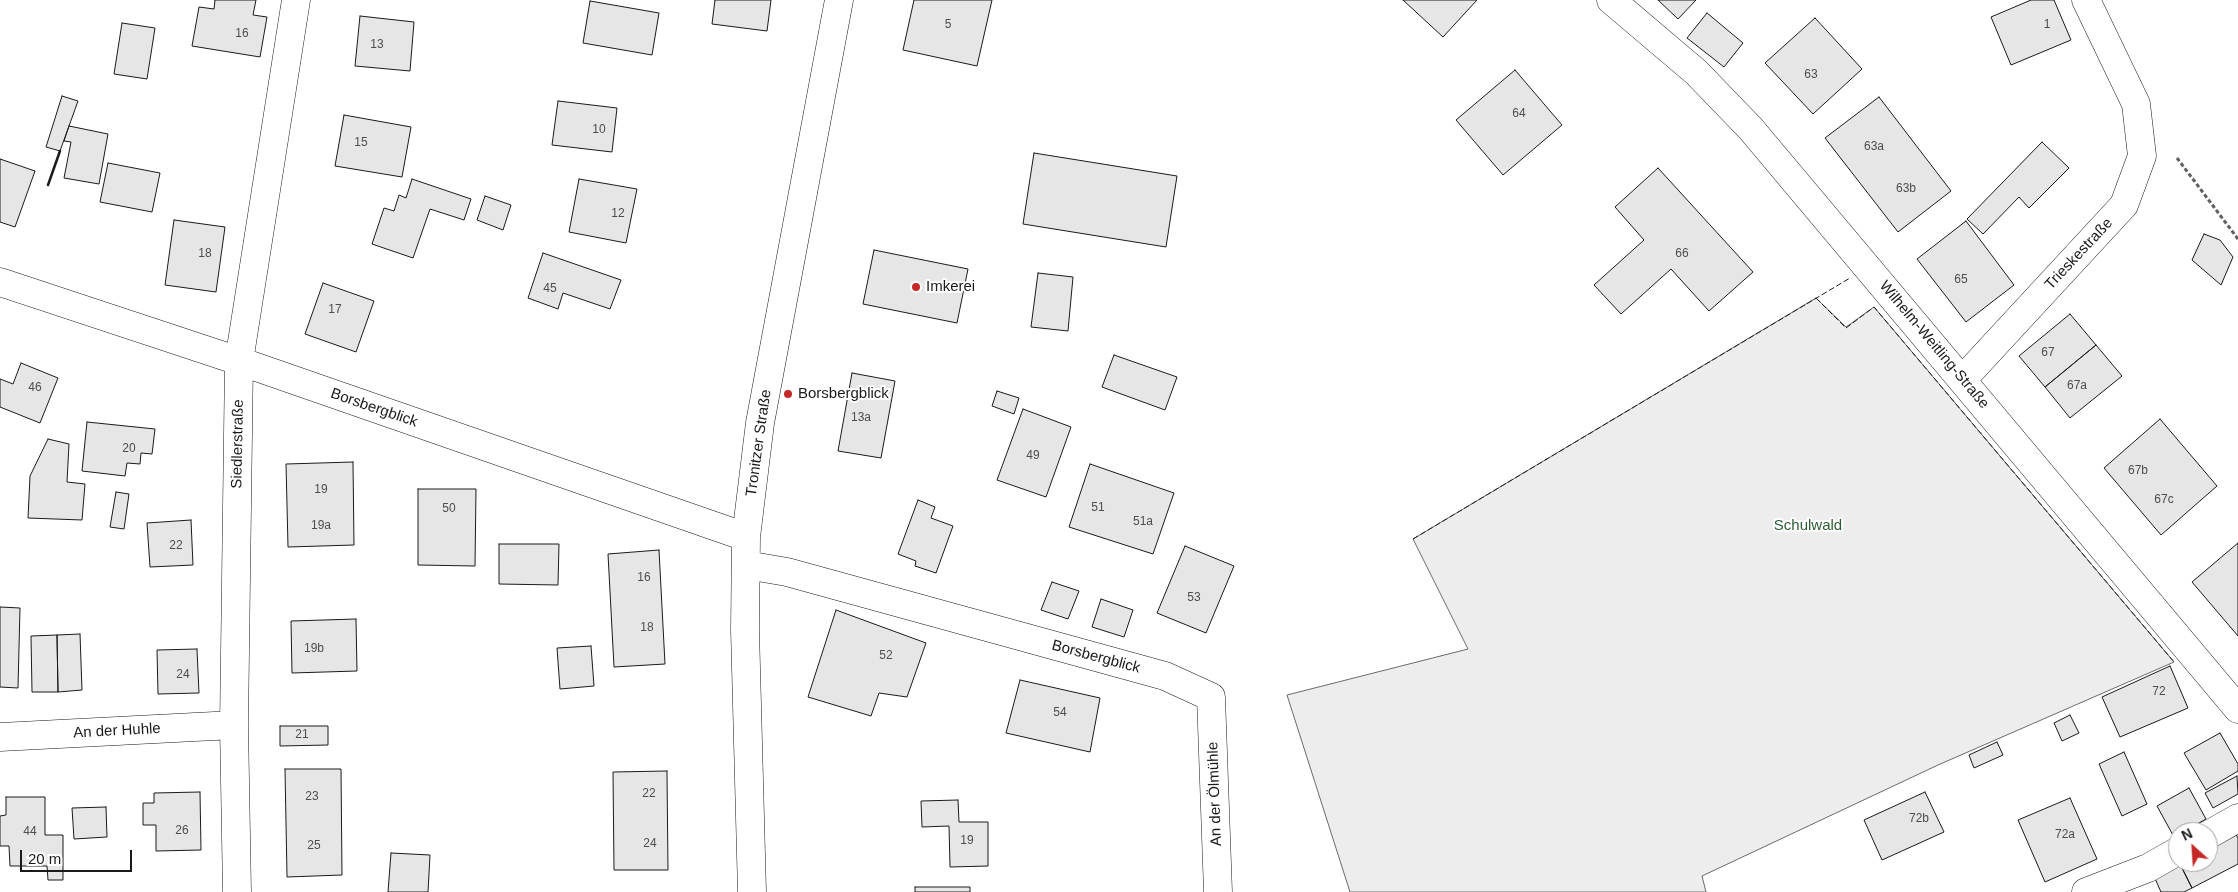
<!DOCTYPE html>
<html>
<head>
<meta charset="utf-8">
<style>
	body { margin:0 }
	#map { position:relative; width:2238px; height:892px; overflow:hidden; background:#fff; font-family:Arial,sans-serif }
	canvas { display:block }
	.north { position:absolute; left:2168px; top:822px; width:50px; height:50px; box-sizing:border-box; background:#fff; border:1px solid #a3a3a3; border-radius:50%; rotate:334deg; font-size:14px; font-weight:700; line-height:20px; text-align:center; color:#1a1a1a }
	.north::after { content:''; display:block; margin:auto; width:18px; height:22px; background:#c62828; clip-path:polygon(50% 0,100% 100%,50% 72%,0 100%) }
	.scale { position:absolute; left:20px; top:850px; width:112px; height:22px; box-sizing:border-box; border:2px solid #1a1a1a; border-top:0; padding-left:6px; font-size:15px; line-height:18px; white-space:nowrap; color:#1a1a1a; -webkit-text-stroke:4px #fff; paint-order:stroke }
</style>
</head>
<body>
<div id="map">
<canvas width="2238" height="892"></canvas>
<div class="north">N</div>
<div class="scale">20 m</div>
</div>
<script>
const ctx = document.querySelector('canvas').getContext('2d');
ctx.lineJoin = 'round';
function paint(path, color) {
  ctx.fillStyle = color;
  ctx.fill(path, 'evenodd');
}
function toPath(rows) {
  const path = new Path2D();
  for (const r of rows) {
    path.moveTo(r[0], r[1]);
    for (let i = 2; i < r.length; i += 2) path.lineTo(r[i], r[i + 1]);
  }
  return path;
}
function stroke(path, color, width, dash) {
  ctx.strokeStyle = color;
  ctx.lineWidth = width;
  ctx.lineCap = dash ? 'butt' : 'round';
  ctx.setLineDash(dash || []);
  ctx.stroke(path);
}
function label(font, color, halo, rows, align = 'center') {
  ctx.font = font + ' Arial,sans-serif';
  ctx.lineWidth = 4;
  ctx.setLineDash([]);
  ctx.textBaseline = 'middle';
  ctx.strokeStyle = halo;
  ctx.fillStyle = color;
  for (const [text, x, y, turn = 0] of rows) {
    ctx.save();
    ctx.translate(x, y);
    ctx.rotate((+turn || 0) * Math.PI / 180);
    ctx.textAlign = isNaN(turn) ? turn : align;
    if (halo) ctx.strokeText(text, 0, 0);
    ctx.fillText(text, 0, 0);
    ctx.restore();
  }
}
const built = toPath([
	[1816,298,1846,327,1874,307,2174,662,1938,765,1702,876,1706,892,1350,892,1287,695,1468,649,1413,539,1816,298]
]);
paint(built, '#ededed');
stroke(built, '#6a6a6a', 1);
const building = toPath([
	[215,0,256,0,253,15,267,17,260,57,192,46,199,7,214,9,215,0],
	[715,0,771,0,767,31,712,24,715,0],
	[914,0,992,0,977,66,903,50,914,0],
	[1403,0,1477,0,1443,37,1403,0],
	[1658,0,1696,0,1678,19,1658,0],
	[2031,0,2054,0,2071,40,2011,65,1991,17,2031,0],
	[590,1,659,13,652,55,583,43,590,1],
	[1707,13,1743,43,1724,67,1687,38,1707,13],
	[360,16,414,22,410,71,355,66,360,16],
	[1815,18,1862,69,1813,114,1765,63,1815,18],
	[122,23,155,28,147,79,114,74,122,23],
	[1515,70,1562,125,1503,175,1456,120,1515,70],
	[62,96,78,101,60,151,46,147,62,96],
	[1879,97,1951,191,1898,232,1825,138,1879,97],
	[558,101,617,108,612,152,552,145,558,101],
	[344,115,411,127,402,177,335,166,344,115],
	[69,126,108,134,99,184,64,178,71,142,64,141,69,126],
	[2042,142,2069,168,2029,208,2019,197,1983,234,1967,219,2042,142],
	[1034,153,1177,176,1166,247,1023,224,1034,153],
	[0,159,35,171,15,227,0,222,0,159],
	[108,163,160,173,152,212,100,202,108,163],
	[1658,168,1753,272,1709,311,1671,269,1621,314,1594,285,1644,240,1615,207,1658,168],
	[412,179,471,199,464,220,430,209,413,258,372,244,384,208,394,211,399,195,406,198,412,179],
	[579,179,637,189,626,243,569,232,579,179],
	[485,196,511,205,503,230,477,220,485,196],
	[174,220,225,227,216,292,165,285,174,220],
	[1966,221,2014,285,1966,322,1917,259,1966,221],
	[2204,234,2220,240,2233,257,2221,285,2192,260,2204,234],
	[874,250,968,269,957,323,863,304,874,250],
	[543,253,621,280,610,309,563,293,558,309,528,298,543,253],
	[1038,273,1073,277,1068,331,1031,327,1038,273],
	[323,283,374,301,356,352,305,334,323,283],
	[2070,314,2096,345,2045,387,2019,356,2070,314],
	[2096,345,2122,376,2070,418,2045,387,2096,345],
	[1114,355,1177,377,1165,410,1102,387,1114,355],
	[21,363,58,378,40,423,0,407,0,379,13,384,21,363],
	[852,373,895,381,881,458,838,451,852,373],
	[997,391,1019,398,1014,414,992,406,997,391],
	[1023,409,1071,427,1046,497,997,480,1023,409],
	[2160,419,2217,486,2161,535,2104,468,2160,419],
	[87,422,155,429,152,454,141,453,140,464,127,463,125,476,82,471,87,422],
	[48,439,69,444,67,482,85,484,82,520,28,518,30,476,48,439],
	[353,462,354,545,288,547,286,464,353,462],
	[1090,464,1174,493,1153,554,1069,527,1090,464],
	[418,489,476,489,475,566,418,565,418,489],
	[116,492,129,494,124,529,110,527,116,492],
	[918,500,935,507,931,518,953,526,936,573,915,566,916,561,898,554,918,500],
	[191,520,193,565,150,567,147,523,191,520],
	[2238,543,2238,636,2192,582,2238,543],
	[499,544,559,544,558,585,499,584,499,544],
	[1185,546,1234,566,1206,633,1157,613,1185,546],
	[659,550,665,664,614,667,608,554,659,550],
	[1052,582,1079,591,1068,619,1041,610,1052,582],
	[1101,599,1133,610,1124,637,1092,627,1101,599],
	[0,607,20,608,18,688,0,687,0,607],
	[836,610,926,643,907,697,879,693,871,716,808,697,836,610],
	[356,619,357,671,292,673,291,621,356,619],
	[80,634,82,690,58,692,57,635,80,634],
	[57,635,58,692,32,692,31,636,57,635],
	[591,646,594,686,560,689,557,648,591,646],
	[197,649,199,693,158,694,157,650,197,649],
	[2170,666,2188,708,2120,737,2102,697,2170,666],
	[1020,680,1100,698,1090,752,1006,733,1020,680],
	[2070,715,2079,733,2062,741,2054,723,2070,715],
	[280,726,328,726,328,745,280,746,280,726],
	[2220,733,2238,764,2238,771,2206,790,2184,753,2220,733],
	[1997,742,2003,755,1974,768,1969,755,1997,742],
	[2124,752,2147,804,2122,816,2099,764,2124,752],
	[285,769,341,769,342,875,287,877,285,769],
	[667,771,668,870,614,870,613,772,667,771],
	[2237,776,2238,794,2213,808,2205,793,2237,776],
	[2189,788,2206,819,2183,832,2178,832,2178,835,2174,837,2157,806,2189,788],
	[200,792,201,850,156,851,156,825,143,825,143,803,154,803,154,793,200,792],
	[1925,792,1944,832,1882,860,1864,820,1925,792],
	[6,797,45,797,45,835,63,835,63,880,48,880,47,866,10,866,9,846,0,846,0,816,6,815,6,797],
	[2070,798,2097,859,2045,882,2018,820,2070,798],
	[958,800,959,822,988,822,988,866,950,867,949,826,922,827,921,801,958,800],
	[106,807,107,837,74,839,72,808,106,807],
	[2233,829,2238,838,2238,864,2192,888,2179,862,2208,862,2208,842,2233,829],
	[391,853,430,855,428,892,388,892,391,853],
	[2179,862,2192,888,2184,892,2161,892,2153,874,2179,862],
	[915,887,970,887,970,892,915,892,915,887]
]);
paint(building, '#e6e6e6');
stroke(building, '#1a1a1a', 1);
const minor = toPath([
	[1611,0,1696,72,1751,129,2238,709],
	[0,282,239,361,746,537],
	[1963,379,2124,205,2142,156,2136,104,2086,0],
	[746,565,787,572,1165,676,1211,697,1218,892],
	[0,737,234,725],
	[2208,835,2238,818],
	[237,892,234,725,239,361,296,0],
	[752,892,745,630,746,537,760,423,839,0],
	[2086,892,2148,868,2178,851]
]);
stroke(minor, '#1a1a1a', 29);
stroke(toPath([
	[2177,158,2238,239]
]), '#5f5f5f', 3, [4, 2.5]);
stroke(minor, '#fff', 28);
stroke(toPath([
	[1816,298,1846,328,1874,307,2174,662],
	[1413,539,1850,278]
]), '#1a1a1a', 1, [6, 2.5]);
stroke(toPath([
	[48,185,60,151]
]), '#1a1a1a', 2.5);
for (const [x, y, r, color] of [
	[916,287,5,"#c62828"],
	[788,394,5,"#c62828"]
]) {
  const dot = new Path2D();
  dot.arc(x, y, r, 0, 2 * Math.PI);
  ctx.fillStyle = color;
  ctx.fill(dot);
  stroke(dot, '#fff', 2);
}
label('12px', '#4d4d4d', null, [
	["5",948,25],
	["1",2047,25],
	["16",242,34],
	["13",377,45],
	["63",1811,75],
	["64",1519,114],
	["10",599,130],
	["15",361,143],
	["63a",1874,147],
	["63b",1906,189],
	["12",618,214],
	["18",205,254],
	["66",1682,254],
	["65",1961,280],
	["45",550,289],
	["17",335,310],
	["67",2048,353],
	["67a",2077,386],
	["46",35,388],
	["13a",861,418],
	["20",129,449],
	["49",1033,456],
	["67b",2138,471],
	["19",321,490],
	["67c",2164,500],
	["51",1098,508],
	["50",449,509],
	["51a",1143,522],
	["19a",321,526],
	["22",176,546],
	["16",644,578],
	["53",1194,598],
	["18",647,628],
	["19b",314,649],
	["52",886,656],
	["24",183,675],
	["72",2159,692],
	["54",1060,713],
	["21",302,735],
	["22",649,794],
	["23",312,797],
	["72b",1919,819],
	["26",182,831],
	["44",30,832],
	["72a",2065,835],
	["19",967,841],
	["24",650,844],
	["25",314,846]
]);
label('15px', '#1a1a1a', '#fff', [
	["Trieskestraße",2079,254,-47],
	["Wilhelm-Weitling-Straße",1934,345,50],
	["Borsbergblick",374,408,19],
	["Tronitzer Straße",759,443,-82],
	["Siedlerstraße",238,444,-89],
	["Borsbergblick",1096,657,15],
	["An der Huhle",117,731,-3],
	["An der Ölmühle",1215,794,-92]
]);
label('15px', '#1a1a1a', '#fff', [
	["Imkerei",926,287],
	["Borsbergblick",798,394]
], 'left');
label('15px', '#2b5a34', '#fff', [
	["Schulwald",1808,526]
]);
</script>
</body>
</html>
